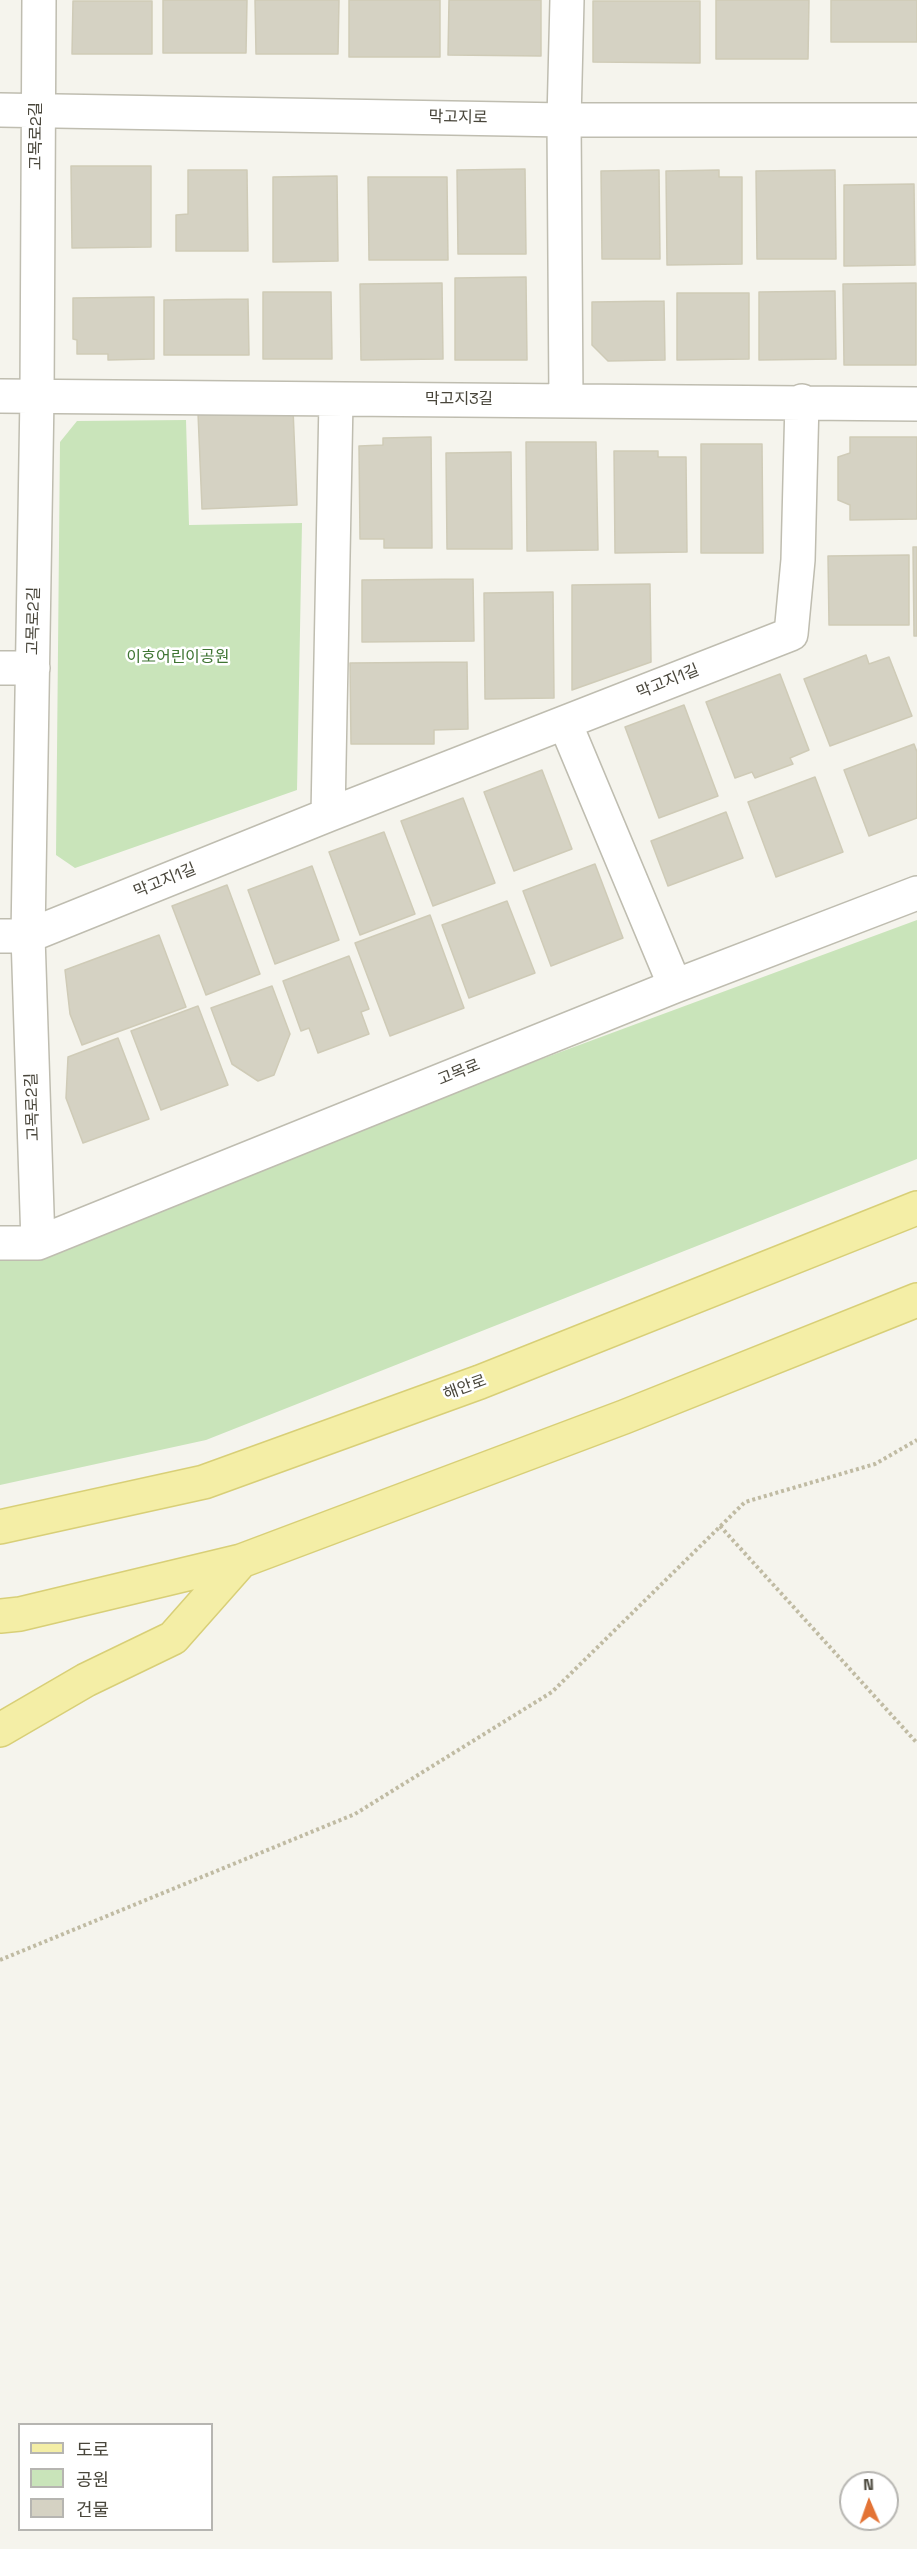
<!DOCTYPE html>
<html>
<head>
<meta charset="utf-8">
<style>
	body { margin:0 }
	#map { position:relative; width:917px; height:2549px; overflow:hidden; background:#f5f4ed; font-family:"Space Grotesk","Noto Sans KR",sans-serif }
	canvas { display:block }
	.legend { position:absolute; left:18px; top:2423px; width:195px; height:108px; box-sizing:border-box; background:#fff; border:2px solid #b6b5b1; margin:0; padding:8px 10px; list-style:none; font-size:18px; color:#49463b }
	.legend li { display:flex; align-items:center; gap:12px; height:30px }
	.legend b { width:30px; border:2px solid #b6b5b1 }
	.north { position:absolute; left:839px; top:2471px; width:60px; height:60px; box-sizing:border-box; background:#fff; border:2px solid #b6b5b1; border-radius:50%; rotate:358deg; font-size:16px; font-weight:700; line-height:24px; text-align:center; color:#49463b }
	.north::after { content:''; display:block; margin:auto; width:21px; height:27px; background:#e37335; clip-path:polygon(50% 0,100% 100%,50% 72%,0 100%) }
</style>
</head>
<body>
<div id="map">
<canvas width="917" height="2549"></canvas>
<ul class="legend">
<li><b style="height:8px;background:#f4eea6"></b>도로</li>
<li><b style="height:16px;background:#c9e4ba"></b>공원</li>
<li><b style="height:16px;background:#d5d2c3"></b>건물</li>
</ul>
<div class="north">N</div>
</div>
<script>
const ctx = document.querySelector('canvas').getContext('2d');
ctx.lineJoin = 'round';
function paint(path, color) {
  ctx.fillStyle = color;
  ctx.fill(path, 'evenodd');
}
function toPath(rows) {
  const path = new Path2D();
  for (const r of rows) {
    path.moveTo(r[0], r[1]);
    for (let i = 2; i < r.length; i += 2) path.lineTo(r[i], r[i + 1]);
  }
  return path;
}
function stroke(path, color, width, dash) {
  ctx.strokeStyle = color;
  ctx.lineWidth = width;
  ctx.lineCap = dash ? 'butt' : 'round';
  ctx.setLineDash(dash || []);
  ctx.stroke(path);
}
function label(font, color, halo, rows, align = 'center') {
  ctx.font = font + ' "Space Grotesk","Noto Sans KR",sans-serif';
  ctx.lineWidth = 5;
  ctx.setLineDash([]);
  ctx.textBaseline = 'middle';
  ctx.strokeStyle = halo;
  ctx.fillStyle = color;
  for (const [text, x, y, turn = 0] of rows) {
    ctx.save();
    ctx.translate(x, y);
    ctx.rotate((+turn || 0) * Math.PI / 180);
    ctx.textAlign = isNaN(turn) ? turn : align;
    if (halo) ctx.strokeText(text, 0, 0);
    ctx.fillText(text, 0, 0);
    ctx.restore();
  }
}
paint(toPath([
	[186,420,189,525,302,523,297,790,75,868,56,855,60,442,77,421],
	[917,920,917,1159,206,1440,0,1485,0,1248,31,1248]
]), '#c9e4ba');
const building = toPath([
	[163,0,247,0,246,53,163,53,163,0],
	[255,0,339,0,338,54,256,54,255,0],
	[349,0,440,0,440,57,349,57,349,0],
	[449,0,541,0,541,56,448,55,449,0],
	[716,0,809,0,808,59,716,59,716,0],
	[831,0,917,0,917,42,831,42,831,0],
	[73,1,152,1,152,54,72,54,73,1],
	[593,1,700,1,700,63,593,62,593,1],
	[71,166,151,166,151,247,72,248,71,166],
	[525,169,526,254,458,254,457,170,525,169],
	[188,170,247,170,248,251,176,251,176,215,188,214,188,170],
	[659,170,660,259,602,259,601,171,659,170],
	[719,170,719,177,742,177,742,264,667,265,666,171,719,170],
	[835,170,836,259,757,259,756,171,835,170],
	[337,176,338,261,273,262,273,177,337,176],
	[368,177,447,177,448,260,369,260,368,177],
	[914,184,915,265,844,266,844,185,914,184],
	[526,277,527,360,455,360,455,278,526,277],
	[442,283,443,359,361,360,360,284,442,283],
	[916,283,916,365,844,365,843,284,916,283],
	[835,291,836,359,759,360,759,292,835,291],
	[263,292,331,292,332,359,263,359,263,292],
	[677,293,749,293,749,359,677,360,677,293],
	[154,297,154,359,108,360,108,354,77,354,77,340,73,339,73,298,154,297],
	[248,299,249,355,164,355,164,300,248,299],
	[664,301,665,360,608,361,592,345,592,302,664,301],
	[293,409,297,505,202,509,198,413,293,409],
	[431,437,432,548,384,548,384,539,360,539,359,446,383,445,383,438,431,437],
	[850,437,917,437,917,519,850,520,850,505,838,500,838,457,850,453,850,437],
	[526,442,596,442,598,550,527,551,526,442],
	[701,444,762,444,763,553,701,553,701,444],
	[614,451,658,451,658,457,686,457,687,552,615,553,614,451],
	[511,452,512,549,447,549,446,453,511,452],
	[913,547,917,547,917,636,914,636,913,547],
	[909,555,909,625,829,625,828,556,909,555],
	[473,579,474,641,362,642,362,580,473,579],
	[650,584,651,662,572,690,572,585,650,584],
	[553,592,554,698,485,699,484,593,553,592],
	[866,655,869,664,889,657,912,716,830,746,804,679,866,655],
	[467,662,468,729,434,730,434,744,351,744,350,663,467,662],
	[780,674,809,750,790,758,793,764,755,778,752,772,735,778,706,702,780,674],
	[684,705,718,796,659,818,625,727,684,705],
	[914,744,917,752,917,818,869,836,844,770,914,744],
	[542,770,572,849,514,871,484,792,542,770],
	[815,777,843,852,776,877,748,802,815,777],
	[463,798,495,883,433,906,401,821,463,798],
	[726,812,743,858,668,886,651,841,726,812],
	[384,832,415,914,360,935,329,852,384,832],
	[595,864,623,938,551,966,523,891,595,864],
	[312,866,339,940,275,964,248,890,312,866],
	[227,885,260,974,206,995,172,906,227,885],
	[507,901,535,973,469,998,442,925,507,901],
	[430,915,464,1008,390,1036,355,943,430,915],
	[159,935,186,1007,82,1045,70,1014,65,970,159,935],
	[349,956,369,1009,361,1012,369,1034,318,1053,309,1028,301,1031,283,981,349,956],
	[272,986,290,1034,274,1075,258,1081,232,1064,211,1008,272,986],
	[198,1006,228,1085,161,1110,131,1031,198,1006],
	[118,1038,149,1119,83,1143,66,1098,68,1057,118,1038]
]);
paint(building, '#d5d2c3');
stroke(building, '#cfcbb7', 1.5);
const minor = toPath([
	[0,110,564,120,917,120],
	[0,396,917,404],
	[566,400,564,120,567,0],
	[0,668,33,668],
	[565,723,675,986],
	[328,815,336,400],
	[0,936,28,936,328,815,791,634,798,560,802,401],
	[0,1243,38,1243,675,986,917,893],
	[38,1243,28,936,37,396,39,0]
]);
const major = toPath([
	[0,1527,204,1482,480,1382,917,1208],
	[0,1616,20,1614,241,1561,624,1417,917,1300],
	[0,1730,86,1680,173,1638,241,1561]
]);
stroke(minor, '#bfbdb0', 36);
stroke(major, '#d8cf77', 36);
stroke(toPath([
	[720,1526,917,1743],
	[0,1960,355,1814,552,1692,745,1502,875,1464,917,1440]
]), '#c0bba3', 4, [3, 3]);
stroke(minor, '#fff', 33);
stroke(major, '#f4eea6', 33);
label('16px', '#49463b', '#fff', [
	["막고지로",458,118,1],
	["고목로2길",37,136,-90],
	["막고지3길",459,400],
	["고목로2길",34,621,-89],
	["막고지1길",668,682,-22],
	["막고지1길",165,881,-22],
	["고목로",459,1073,-22],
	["고목로2길",33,1107,-92],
	["해안로",465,1388,-20]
]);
label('16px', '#3f7533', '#fff', [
	["이호어린이공원",178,658]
]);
</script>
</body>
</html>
